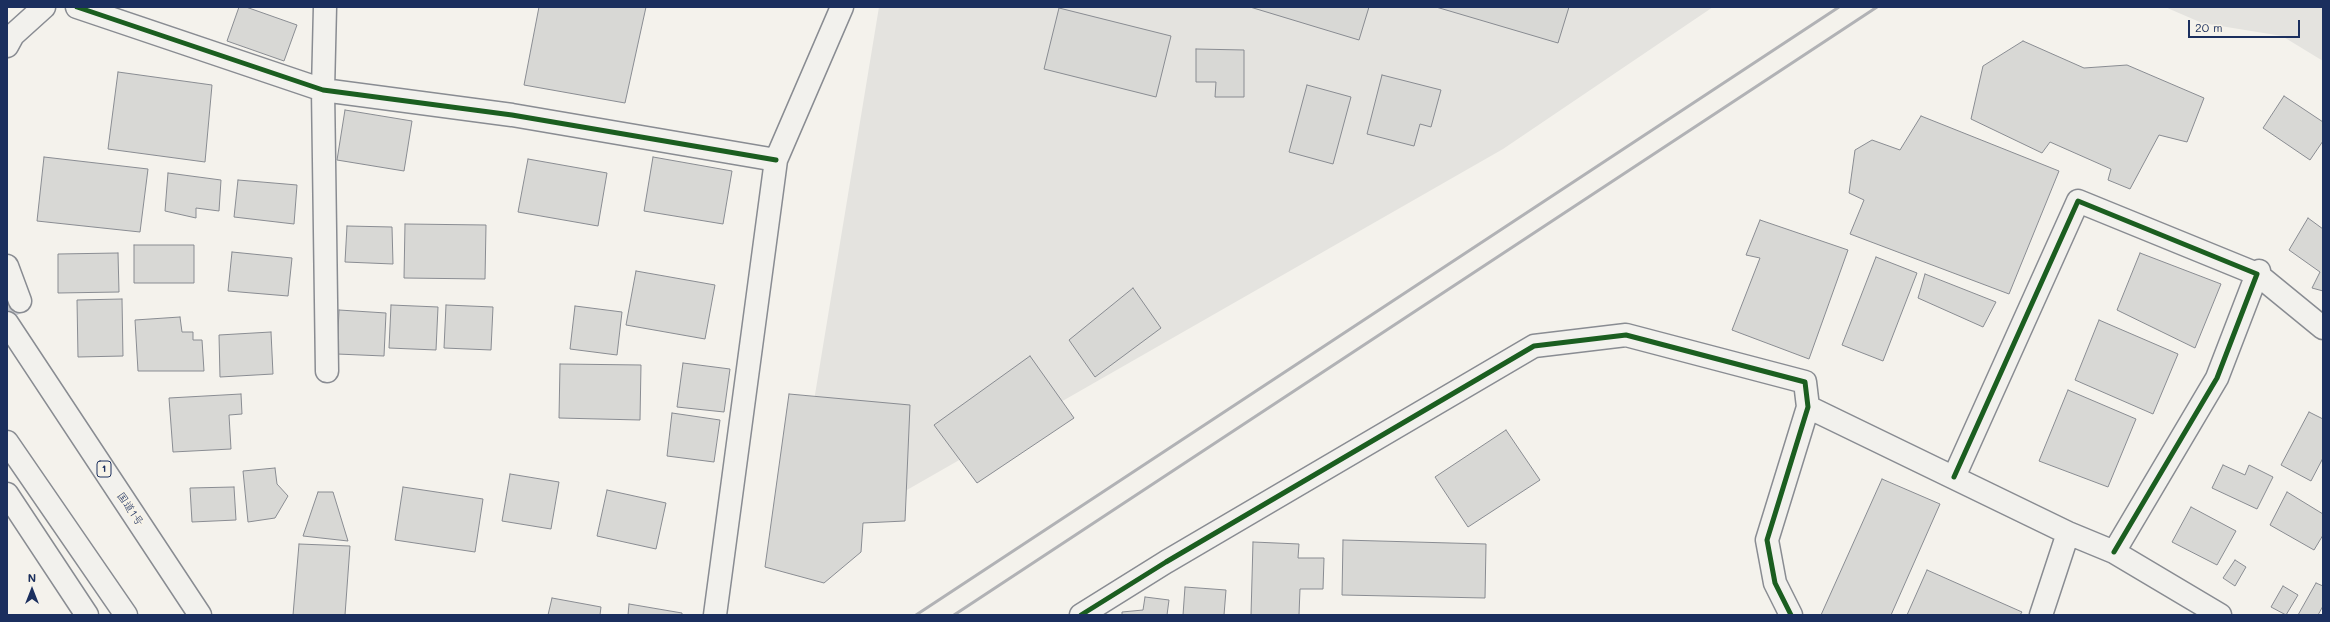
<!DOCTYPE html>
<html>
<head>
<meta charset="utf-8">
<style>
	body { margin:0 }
	#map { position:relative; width:2330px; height:622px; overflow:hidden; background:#f4f2ec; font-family:Mali,sans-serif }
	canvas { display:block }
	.frame { position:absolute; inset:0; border:8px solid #1b2f5e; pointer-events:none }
	.north { position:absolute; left:12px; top:570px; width:40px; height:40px; -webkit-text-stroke:3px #f7f3e8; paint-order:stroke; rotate:0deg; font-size:11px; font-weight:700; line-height:16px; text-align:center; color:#1b2f5e }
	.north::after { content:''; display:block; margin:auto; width:14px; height:18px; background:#1b2f5e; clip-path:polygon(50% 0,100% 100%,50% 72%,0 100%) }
	.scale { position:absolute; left:2188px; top:20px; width:112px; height:18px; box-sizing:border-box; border:2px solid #1b2f5e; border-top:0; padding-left:5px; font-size:12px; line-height:14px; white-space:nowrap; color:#1b2f5e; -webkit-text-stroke:3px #f7f3e8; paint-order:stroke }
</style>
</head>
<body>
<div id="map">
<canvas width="2330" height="622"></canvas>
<div class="frame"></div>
<div class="north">N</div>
<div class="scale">20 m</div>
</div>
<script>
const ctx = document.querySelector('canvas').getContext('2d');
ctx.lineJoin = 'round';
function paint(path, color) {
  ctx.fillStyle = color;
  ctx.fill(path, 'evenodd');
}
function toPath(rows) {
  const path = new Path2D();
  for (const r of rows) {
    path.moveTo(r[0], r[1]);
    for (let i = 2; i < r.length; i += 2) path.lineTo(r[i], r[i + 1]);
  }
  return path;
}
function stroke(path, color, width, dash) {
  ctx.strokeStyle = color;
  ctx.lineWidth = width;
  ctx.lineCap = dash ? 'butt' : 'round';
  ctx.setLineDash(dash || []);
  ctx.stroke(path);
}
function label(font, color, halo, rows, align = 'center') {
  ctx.font = font + ' Mali,"Klee One",sans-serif';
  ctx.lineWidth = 4;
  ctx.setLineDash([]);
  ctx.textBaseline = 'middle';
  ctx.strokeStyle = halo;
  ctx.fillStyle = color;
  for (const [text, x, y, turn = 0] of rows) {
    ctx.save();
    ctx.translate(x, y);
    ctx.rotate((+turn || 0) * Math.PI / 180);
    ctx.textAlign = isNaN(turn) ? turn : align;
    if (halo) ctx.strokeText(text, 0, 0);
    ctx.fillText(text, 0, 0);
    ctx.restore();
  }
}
paint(toPath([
	[879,7,1713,7,1503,149,788,558],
	[2165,7,2323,7,2323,61,2282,36,2202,23]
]), '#e4e3df');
const building = toPath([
	[239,7,246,7,297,25,284,61,227,41,239,7],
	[539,7,646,7,625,103,524,85,539,7],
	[1250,7,1369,7,1359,40,1250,7],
	[1436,7,1569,7,1558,43,1436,7],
	[1059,8,1171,36,1156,97,1044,69,1059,8],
	[2023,41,2084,68,2127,65,2204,98,2187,142,2159,135,2130,189,2108,180,2111,169,2050,142,2042,153,1971,119,1983,66,2023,41],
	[1196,49,1244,50,1244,97,1215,97,1216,82,1196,82,1196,49],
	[118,72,212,85,205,162,108,149,118,72],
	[1382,75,1441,90,1431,127,1420,124,1414,146,1367,134,1382,75],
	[1307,85,1351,97,1333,164,1289,152,1307,85],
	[2284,96,2323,122,2323,141,2310,160,2263,128,2284,96],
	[345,110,412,121,404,171,337,160,345,110],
	[1921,116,2059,171,2009,294,1850,234,1864,200,1849,193,1855,150,1872,140,1900,150,1921,116],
	[44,157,148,169,140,232,37,221,44,157],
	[653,157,732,171,723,224,644,211,653,157],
	[528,159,607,173,598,226,518,212,528,159],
	[168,173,221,180,219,211,196,208,196,218,165,211,168,173],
	[238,180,297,185,294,224,234,217,238,180],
	[2308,218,2323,229,2323,291,2312,288,2320,272,2289,250,2308,218],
	[1760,220,1848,250,1809,359,1732,330,1760,258,1746,255,1760,220],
	[405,224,486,225,485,279,404,278,405,224],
	[347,226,392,227,393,264,345,262,347,226],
	[134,245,194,245,194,283,134,283,134,245],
	[232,252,292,258,288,296,228,291,232,252],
	[118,253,119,292,58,293,58,254,118,253],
	[2140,253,2221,284,2195,348,2117,310,2140,253],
	[1876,257,1917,273,1883,361,1842,345,1876,257],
	[636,271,715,285,705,339,626,325,636,271],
	[1925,274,1996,302,1983,327,1918,298,1925,274],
	[1133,288,1161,328,1095,377,1069,340,1133,288],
	[122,299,123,356,78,357,77,300,122,299],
	[391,305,438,307,436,350,389,348,391,305],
	[446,305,493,307,491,350,444,348,446,305],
	[575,306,622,312,617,355,570,349,575,306],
	[339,310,386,313,384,356,337,354,339,310],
	[180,317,182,332,193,332,193,340,202,340,204,371,138,371,135,320,180,317],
	[2099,320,2178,354,2153,414,2075,380,2099,320],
	[271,332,273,374,220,377,219,335,271,332],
	[1030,356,1074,418,977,483,934,425,1030,356],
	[683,363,730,369,724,412,677,407,683,363],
	[560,364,641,365,640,420,559,418,560,364],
	[2068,390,2136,419,2108,487,2039,461,2068,390],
	[241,394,242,414,229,415,231,449,173,452,169,398,241,394],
	[789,394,910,405,905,521,863,523,861,552,824,583,765,567,789,394],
	[2309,412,2323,419,2323,458,2311,481,2281,465,2309,412],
	[672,413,720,420,714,462,667,456,672,413],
	[1506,430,1540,480,1468,527,1435,477,1506,430],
	[2223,465,2245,475,2249,465,2273,477,2257,509,2212,488,2223,465],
	[275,468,277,484,288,496,275,518,248,522,243,471,275,468],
	[510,474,559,482,551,529,502,521,510,474],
	[1882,479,1940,504,1891,615,1821,615,1882,479],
	[234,487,236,520,192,522,190,488,234,487],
	[403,487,483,499,475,552,395,540,403,487],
	[607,490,666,503,656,549,597,536,607,490],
	[318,492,333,492,348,541,303,536,318,492],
	[2287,492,2323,514,2323,535,2314,550,2270,525,2287,492],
	[2191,507,2236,531,2217,565,2172,542,2191,507],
	[1343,540,1486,544,1485,598,1342,595,1343,540],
	[1253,542,1299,544,1298,558,1324,558,1323,589,1300,589,1299,615,1251,615,1253,542],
	[299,544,350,546,345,615,293,615,299,544],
	[2235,560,2246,567,2235,586,2223,578,2235,560],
	[1927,570,2022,612,2020,615,1907,615,1927,570],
	[2316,583,2323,586,2323,606,2318,615,2298,615,2316,583],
	[2283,586,2298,595,2286,615,2271,607,2283,586],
	[1185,587,1226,590,1224,615,1183,615,1185,587],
	[1145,597,1169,600,1167,615,1122,615,1122,612,1143,610,1145,597],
	[552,598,601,607,600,615,548,615,552,598],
	[629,604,682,613,682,615,628,615,629,604]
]);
paint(building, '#d8d8d5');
stroke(building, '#898c92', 1);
stroke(toPath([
	[7,308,20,301]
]), '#c9cbd0', 22, [22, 11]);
const street = toPath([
	[77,7,323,90,512,115,776,160],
	[325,7,323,90,327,371],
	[7,46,13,35,44,7],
	[7,266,20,301],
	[2259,271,2257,274,2323,328],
	[1808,407,2068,533,2114,552,2220,615],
	[1954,477,2078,201,2257,274,2217,378,2114,552],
	[7,494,87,615],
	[715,615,776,160,842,7],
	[1081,615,1166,562,1534,346,1626,335,1805,382,1808,407,1767,540,1775,583,1791,615],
	[2041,615,2068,533]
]);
const highway = toPath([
	[7,323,200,615],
	[7,442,126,615]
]);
stroke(street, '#898c92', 25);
stroke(highway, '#898c92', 25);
stroke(street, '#f2f1ed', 22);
stroke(highway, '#f2f1ed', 22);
stroke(toPath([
	[916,615,1839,7],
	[954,615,1877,7]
]), '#b1b2b5', 3);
stroke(toPath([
	[77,7,323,90,512,115,776,160],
	[1954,477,2078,201,2257,274,2217,378,2114,552],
	[1081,615,1166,562,1534,346,1626,335,1805,382,1808,407,1767,540,1775,583,1791,615]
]), '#1b5e20', 5);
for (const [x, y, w] of [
	[104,469,14]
]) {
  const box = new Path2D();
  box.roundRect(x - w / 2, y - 8, w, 16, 3);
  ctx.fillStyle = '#f7f3e8';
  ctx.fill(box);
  stroke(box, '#1b2f5e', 1);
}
label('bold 10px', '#1b2f5e', null, [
	["1",104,469]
]);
label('11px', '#1b2f5e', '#f7f3e8', [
	["国道1号",130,509,56]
]);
</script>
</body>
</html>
